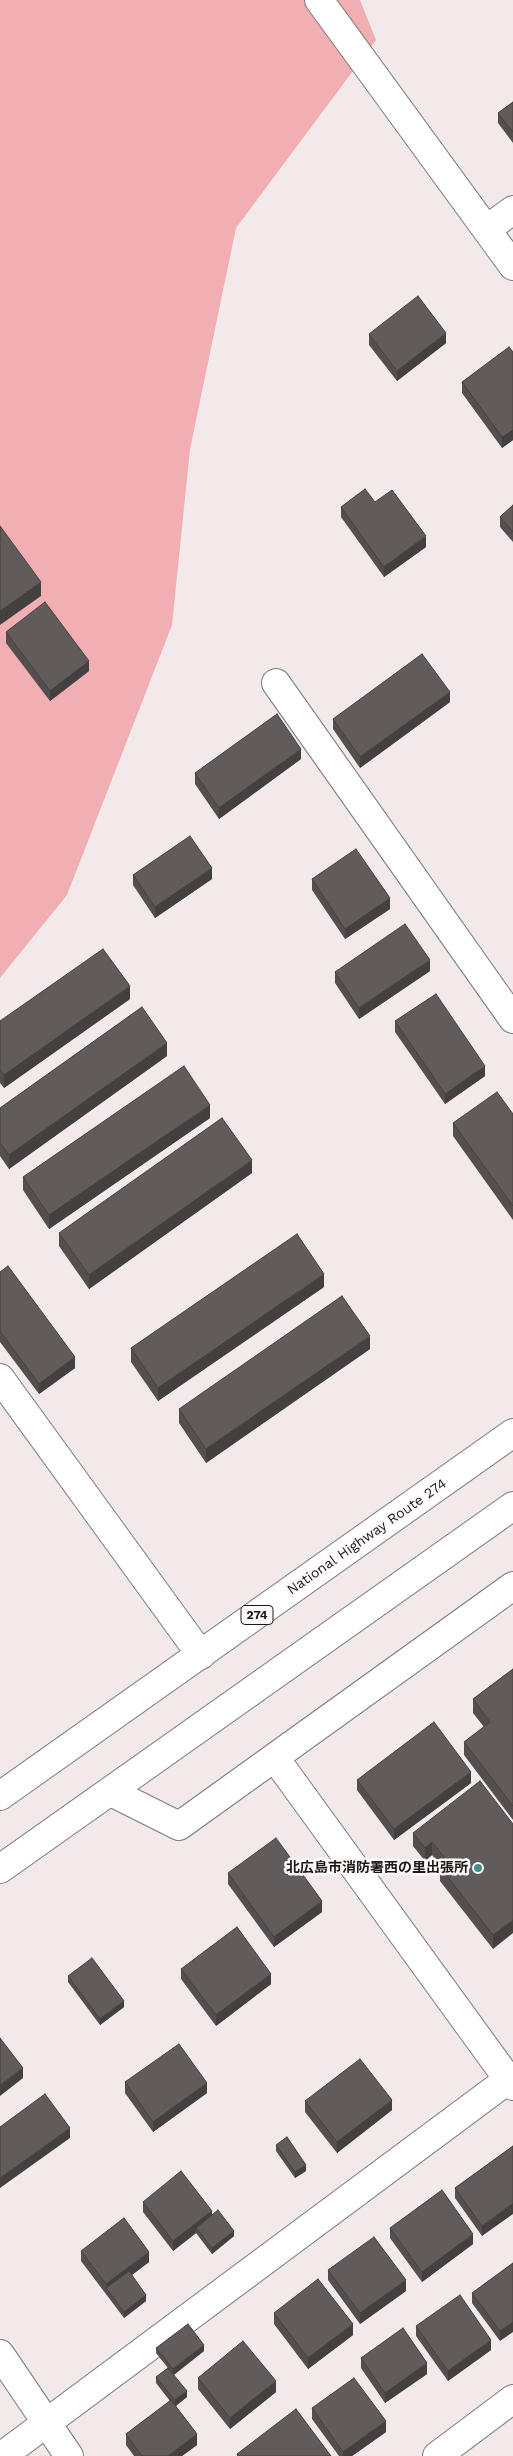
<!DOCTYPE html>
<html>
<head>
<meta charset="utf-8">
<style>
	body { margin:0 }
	canvas { display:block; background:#f2eaea }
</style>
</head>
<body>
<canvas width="513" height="2456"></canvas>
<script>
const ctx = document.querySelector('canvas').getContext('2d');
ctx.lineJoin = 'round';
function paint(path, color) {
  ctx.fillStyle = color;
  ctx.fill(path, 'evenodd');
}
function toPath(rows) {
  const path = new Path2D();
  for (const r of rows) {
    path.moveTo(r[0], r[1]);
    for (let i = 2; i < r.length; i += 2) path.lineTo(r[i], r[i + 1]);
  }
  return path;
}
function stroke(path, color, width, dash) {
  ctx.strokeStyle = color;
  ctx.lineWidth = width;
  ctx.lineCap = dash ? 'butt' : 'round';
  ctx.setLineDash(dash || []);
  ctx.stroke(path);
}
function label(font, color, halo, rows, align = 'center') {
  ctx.font = font + ' "Work Sans","Noto Sans JP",sans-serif';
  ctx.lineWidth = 5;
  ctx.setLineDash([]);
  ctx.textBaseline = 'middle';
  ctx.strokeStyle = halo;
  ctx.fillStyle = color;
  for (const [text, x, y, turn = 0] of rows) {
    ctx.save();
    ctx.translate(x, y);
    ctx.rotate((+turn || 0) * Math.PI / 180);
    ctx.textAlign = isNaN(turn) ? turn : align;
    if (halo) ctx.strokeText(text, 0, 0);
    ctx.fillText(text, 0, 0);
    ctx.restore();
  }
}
paint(toPath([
	[0,0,360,0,376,40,236,228,190,449,172,625,67,895,0,978]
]), '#f1afb4');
const minor = toPath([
	[319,0,513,266],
	[487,229,513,210],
	[276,683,513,1019],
	[0,1378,201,1655],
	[275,1758,513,2086],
	[111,1792,179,1826,513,1586],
	[0,2354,69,2456],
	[2,2456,513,2076],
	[437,2456,513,2399]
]);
const highway = toPath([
	[0,1796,513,1433],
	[0,1869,513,1506]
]);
stroke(minor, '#7f7879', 30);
stroke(highway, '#7f7879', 30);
stroke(minor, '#fff', 28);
stroke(highway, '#fff', 28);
paint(toPath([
	[513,102,513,143,498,123,498,113],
	[369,334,446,343,397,381,369,345],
	[513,352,513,440,502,448,462,393,462,382],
	[375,502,426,547,384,577,341,517,341,507],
	[513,505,513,542,500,527,500,517],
	[6,632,89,671,50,701,6,643],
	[450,702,360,768,333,729,333,719],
	[301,759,219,819,195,784,195,773],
	[133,875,212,879,155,918,133,885],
	[312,879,390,909,345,939,312,890],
	[430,971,359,1019,335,983,335,972],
	[130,999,4,1088,0,1083,0,1021],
	[395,1021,485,1076,445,1104,395,1032],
	[167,1056,9,1169,0,1156,0,1108],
	[513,1114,513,1220,453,1136,453,1123],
	[210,1118,49,1229,23,1190,23,1177],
	[252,1173,89,1289,59,1246,59,1233],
	[0,1272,75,1368,39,1394,0,1342],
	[324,1287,158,1401,131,1362,131,1348],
	[370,1349,206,1463,179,1423,179,1409],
	[513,1669,513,1820,464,1755,464,1742,484,1727,473,1713,473,1699],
	[357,1780,471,1783,394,1840,357,1790],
	[513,1824,493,1949,440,1881,440,1867,441,1867,432,1855,425,1861,413,1846,413,1833],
	[228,1873,322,1912,274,1947,228,1884],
	[181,1969,271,1984,216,2026,181,1979],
	[68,1976,124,2007,100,2025,68,1982],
	[125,2082,207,2093,153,2132,125,2093],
	[305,2101,392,2110,337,2153,305,2112],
	[276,2145,306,2171,295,2178,276,2151],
	[513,2146,482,2236,455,2198,455,2188],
	[143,2202,212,2215,234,2236,212,2254,196,2233,173,2251,143,2212],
	[390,2228,473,2244,422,2282,390,2238],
	[81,2251,149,2262,132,2275,146,2301,124,2318,81,2261],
	[513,2263,500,2341,472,2303,472,2293],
	[328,2270,406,2291,360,2324,328,2280],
	[274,2313,353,2335,308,2369,274,2324],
	[416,2326,491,2350,448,2381,416,2336],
	[156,2348,204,2351,174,2375,187,2397,176,2406,197,2445,182,2456,134,2456,126,2445,126,2434,170,2401,156,2383,156,2377,168,2368,156,2353],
	[361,2358,427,2374,385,2403,361,2368],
	[198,2378,276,2392,230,2429,198,2389],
	[312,2408,386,2432,352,2456,339,2456,312,2419]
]), '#544e4e');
paint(toPath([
	[446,333,446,343,397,381,397,371],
	[513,430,513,440,502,448,502,437],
	[426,536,426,547,384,577,384,567],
	[41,582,41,596,0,625,0,611],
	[89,661,89,671,50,701,50,691],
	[450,692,450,702,360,768,360,757],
	[301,749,301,759,219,819,219,808],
	[212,868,212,879,155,918,155,907],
	[390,898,390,909,345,939,345,929],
	[430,960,430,971,359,1019,359,1008],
	[130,986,130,999,4,1088,4,1075],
	[167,1043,167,1056,9,1169,9,1155],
	[485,1066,485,1076,445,1104,445,1094],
	[210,1105,210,1118,49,1229,49,1215],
	[252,1160,252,1173,89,1289,89,1275],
	[324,1274,324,1287,158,1401,158,1388],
	[370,1336,370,1349,206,1463,206,1449],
	[75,1357,75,1368,39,1394,39,1384],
	[471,1772,471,1783,394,1840,394,1829],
	[432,1842,432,1855,425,1861,425,1848],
	[322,1901,322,1912,274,1947,274,1937],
	[513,1920,513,1933,493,1949,493,1935],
	[271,1974,271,1984,216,2026,216,2015],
	[124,2001,124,2007,100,2025,100,2019],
	[23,2068,23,2078,0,2096,0,2085],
	[207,2083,207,2093,153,2132,153,2122],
	[392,2100,392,2110,337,2153,337,2142],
	[70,2128,70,2138,0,2188,0,2178],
	[306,2165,306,2171,295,2178,295,2172],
	[513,2203,513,2214,482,2236,482,2226],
	[212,2211,212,2221,196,2228,196,2233,173,2251,173,2241],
	[234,2231,234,2236,212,2254,212,2248],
	[473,2234,473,2244,422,2282,422,2272],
	[149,2252,149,2262,109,2292,106,2288,106,2284],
	[406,2280,406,2291,360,2324,360,2313],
	[146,2295,146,2301,124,2318,124,2312],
	[513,2322,513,2332,500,2341,500,2331],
	[353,2324,353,2335,308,2369,308,2358],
	[491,2340,491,2350,448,2381,448,2371],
	[204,2345,204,2351,173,2375,173,2369],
	[427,2363,427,2374,385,2403,385,2393],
	[276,2381,276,2392,230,2429,230,2418],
	[187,2391,187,2397,175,2406,175,2400],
	[386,2421,386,2432,352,2456,343,2456,343,2452],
	[197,2434,197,2445,182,2456,168,2456]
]), '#454040');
const building = toPath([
	[513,102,513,132,498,113,513,102],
	[418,296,446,333,397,371,369,334,418,296],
	[509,347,513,352,513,430,502,437,462,382,509,347],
	[365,489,375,502,392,490,426,536,384,567,341,507,365,489],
	[513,505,513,532,500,517,513,505],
	[0,526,41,582,0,611,0,526],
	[45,602,89,661,50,691,6,632,45,602],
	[422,654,450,692,360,757,333,719,422,654],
	[277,714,301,749,219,808,195,773,277,714],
	[190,836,212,868,155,907,133,875,190,836],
	[356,849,390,898,345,929,312,879,356,849],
	[405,924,430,960,359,1008,335,972,405,924],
	[103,949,130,986,4,1075,0,1070,0,1021,103,949],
	[436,994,485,1066,445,1094,395,1021,436,994],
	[142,1007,167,1043,9,1155,0,1143,0,1108,142,1007],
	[184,1066,210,1105,49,1215,23,1177,184,1066],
	[497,1092,513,1114,513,1206,453,1123,497,1092],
	[222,1118,252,1160,89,1275,59,1233,222,1118],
	[297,1234,324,1274,158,1388,131,1348,297,1234],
	[8,1266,75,1357,39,1384,0,1331,0,1272,8,1266],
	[342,1296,370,1336,206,1449,179,1409,342,1296],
	[513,1669,513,1806,464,1742,490,1722,473,1699,513,1669],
	[434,1722,471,1772,394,1829,357,1780,434,1722],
	[480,1781,513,1824,513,1920,493,1935,440,1867,448,1862,432,1842,425,1848,413,1833,480,1781],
	[276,1838,322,1901,274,1937,228,1873,276,1838],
	[237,1927,271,1974,216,2015,181,1969,237,1927],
	[92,1958,124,2001,100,2019,68,1976,92,1958],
	[0,2038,23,2068,0,2085,0,2038],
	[179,2044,207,2083,153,2122,125,2082,179,2044],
	[360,2059,392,2100,337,2142,305,2101,360,2059],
	[45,2094,70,2128,0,2178,0,2127,45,2094],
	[287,2137,306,2165,295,2172,276,2145,287,2137],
	[513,2146,513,2203,482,2226,455,2188,513,2146],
	[181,2171,212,2211,173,2241,143,2202,181,2171],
	[442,2190,473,2234,422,2272,390,2228,442,2190],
	[218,2210,234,2231,212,2248,196,2228,218,2210],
	[124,2218,149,2252,106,2284,81,2251,124,2218],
	[374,2237,406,2280,360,2313,328,2270,374,2237],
	[513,2263,513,2322,500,2331,472,2293,513,2263],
	[129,2271,146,2295,124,2312,106,2288,129,2271],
	[318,2279,353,2324,308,2358,274,2313,318,2279],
	[460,2295,491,2340,448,2371,416,2326,460,2295],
	[188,2324,204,2345,173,2369,156,2348,188,2324],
	[403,2328,427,2363,385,2393,361,2358,403,2328],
	[243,2341,276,2381,230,2418,198,2378,243,2341],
	[168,2368,187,2391,175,2400,156,2377,168,2368],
	[354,2378,386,2421,343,2452,312,2408,354,2378],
	[171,2400,197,2434,168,2456,142,2456,126,2434,171,2400],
	[296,2409,331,2456,238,2456,237,2454,296,2409]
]);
paint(building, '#625b5b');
stroke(building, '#454040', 1);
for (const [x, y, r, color] of [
	[478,1868,5,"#458d8c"]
]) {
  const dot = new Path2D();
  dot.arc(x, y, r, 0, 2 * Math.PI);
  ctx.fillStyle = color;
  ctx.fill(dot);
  stroke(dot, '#fef8f8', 2);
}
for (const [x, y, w] of [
	[257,1615,32]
]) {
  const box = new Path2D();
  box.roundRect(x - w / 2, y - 9.5, w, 19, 4);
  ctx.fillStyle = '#fef8f8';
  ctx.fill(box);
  stroke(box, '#1b1919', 1);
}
label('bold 12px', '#1b1919', null, [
	["274",257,1615]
]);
label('14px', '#1b1919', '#fef8f8', [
	["National Highway Route 274",367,1537,-35]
]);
label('bold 14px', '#1b1919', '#fef8f8', [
	["北広島市消防署西の里出張所",468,1868]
], 'right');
</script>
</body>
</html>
